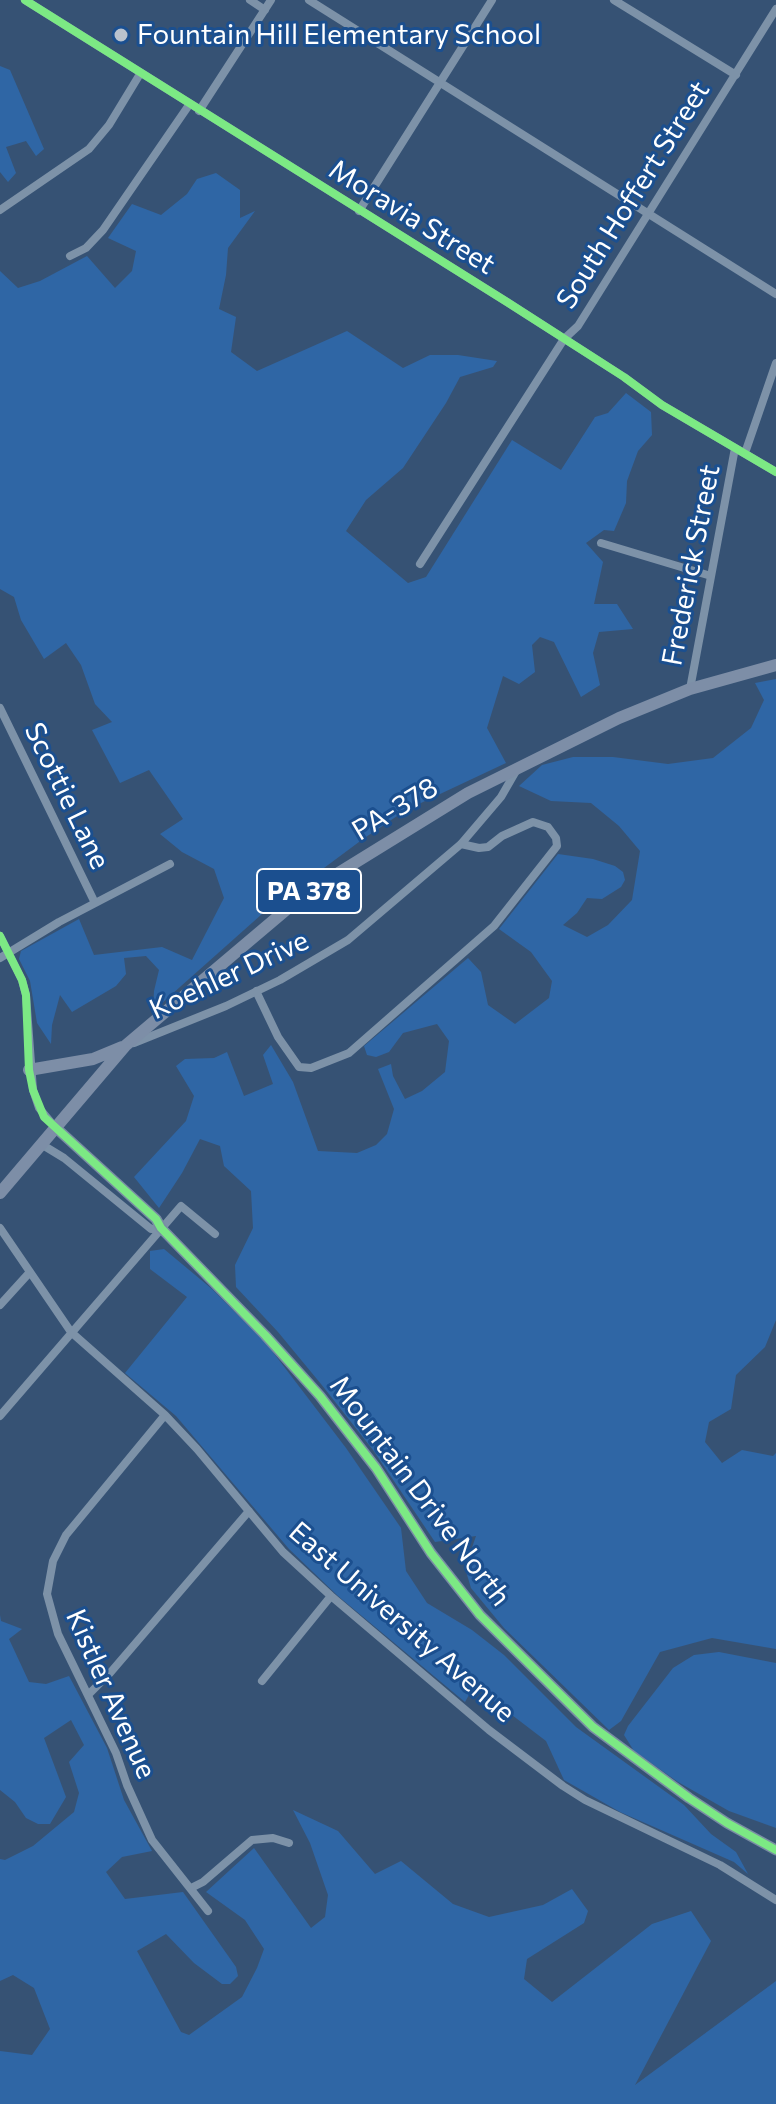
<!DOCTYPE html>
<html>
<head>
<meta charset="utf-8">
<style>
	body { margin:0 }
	canvas { display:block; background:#365274 }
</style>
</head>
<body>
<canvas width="776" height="2104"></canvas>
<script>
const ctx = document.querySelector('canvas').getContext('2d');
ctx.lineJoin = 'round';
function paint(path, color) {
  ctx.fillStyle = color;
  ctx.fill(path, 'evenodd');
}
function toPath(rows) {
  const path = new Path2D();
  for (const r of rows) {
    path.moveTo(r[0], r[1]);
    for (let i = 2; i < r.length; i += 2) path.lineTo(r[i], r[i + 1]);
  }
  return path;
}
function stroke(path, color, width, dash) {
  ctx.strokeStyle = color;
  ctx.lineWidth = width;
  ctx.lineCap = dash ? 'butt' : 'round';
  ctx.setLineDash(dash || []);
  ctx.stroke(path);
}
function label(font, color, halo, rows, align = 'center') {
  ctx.font = font + ' Commissioner,sans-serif';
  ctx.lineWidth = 6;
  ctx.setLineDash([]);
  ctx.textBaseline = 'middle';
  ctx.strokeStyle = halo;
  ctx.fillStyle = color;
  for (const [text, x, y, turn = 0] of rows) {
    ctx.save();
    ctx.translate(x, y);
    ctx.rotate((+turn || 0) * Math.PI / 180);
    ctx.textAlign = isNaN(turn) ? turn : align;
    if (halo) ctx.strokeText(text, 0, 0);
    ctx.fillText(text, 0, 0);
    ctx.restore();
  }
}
paint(toPath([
	[0,66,10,70,44,149,36,156,26,141,6,147,16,173,8,182,0,172],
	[216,173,240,190,240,218,255,211,228,248,226,275,219,309,236,317,231,352,257,371,347,331,403,368,430,355,458,355,497,361,493,367,460,377,446,403,403,468,366,500,346,531,408,583,426,577,512,440,561,470,595,417,608,413,626,393,651,412,652,435,638,451,627,481,626,503,614,531,604,530,586,543,603,562,594,604,617,604,633,629,599,632,593,653,600,685,581,697,554,642,540,637,532,645,535,672,519,684,503,676,487,728,506,763,406,810,363,839,262,914,153,1011,154,991,159,970,146,956,124,958,126,974,116,986,72,1012,60,995,52,1025,51,1044,37,1023,30,981,19,959,21,951,79,919,94,955,162,947,192,960,224,898,214,869,182,852,160,834,183,819,149,770,120,783,92,730,112,722,95,704,81,665,66,643,44,659,21,620,14,597,0,589,0,271,18,288,40,281,87,256,115,288,132,271,136,251,108,238,132,204,161,215,187,194,197,179],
	[776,679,776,1320,765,1347,736,1375,731,1409,709,1422,705,1442,722,1463,742,1450,773,1456,776,1453,776,1649,712,1638,660,1652,621,1721,609,1730,504,1628,471,1588,465,1568,476,1536,435,1542,373,1450,321,1384,278,1332,236,1287,235,1265,253,1228,251,1191,224,1166,220,1146,200,1139,182,1173,159,1208,134,1177,186,1121,194,1096,176,1066,185,1059,214,1058,227,1052,244,1096,273,1084,263,1055,271,1045,293,1082,318,1151,357,1153,376,1145,387,1134,394,1109,378,1069,391,1064,393,1076,405,1099,422,1091,445,1072,449,1041,437,1024,403,1033,389,1052,376,1057,367,1055,364,1046,468,958,481,972,488,1005,515,1024,549,998,552,981,531,952,499,929,558,854,593,859,615,866,623,872,625,880,621,887,602,899,587,898,577,913,563,925,587,937,608,925,632,900,640,851,619,826,591,803,551,801,519,786,542,765,573,757,613,757,668,764,713,758,751,728,764,700,755,683],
	[164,1249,212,1289,266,1343,346,1448,401,1528,406,1571,427,1603,472,1630,504,1655,576,1727,684,1805,711,1834,736,1852,748,1874,734,1862,620,1812,564,1780,546,1741,474,1686,465,1702,338,1596,289,1549,176,1416,125,1373,187,1297,150,1269,150,1251],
	[0,1615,1,1621,22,1629,9,1639,29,1682,46,1684,69,1676,107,1748,124,1800,152,1851,122,1857,106,1872,125,1899,183,1892,236,1967,238,1976,230,1984,222,1984,194,1963,166,1934,137,1951,181,2032,189,2035,242,1997,257,1968,264,1949,245,1920,206,1892,254,1848,311,1928,325,1917,328,1895,310,1843,293,1810,338,1831,375,1874,401,1861,453,1904,489,1917,543,1905,572,1889,588,1911,584,1923,527,1959,524,1979,552,2002,652,1924,691,1911,711,1941,635,2085,776,1981,776,2104,0,2104,0,2051,32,2055,50,2029,34,1988,13,1975,0,1981,0,1859,5,1860,33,1846,74,1812,79,1793,69,1762,84,1745,71,1720,44,1738,66,1797,50,1824,38,1824,26,1818,15,1802,0,1790],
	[719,1652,776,1663,776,1828,729,1811,678,1782,634,1751,624,1735,628,1726,673,1668,694,1655]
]), '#2f66a5');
stroke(toPath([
	[25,0,507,302,624,377,662,405,776,472],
	[250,0,265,10],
	[309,0,776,294],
	[614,0,736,75],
	[199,111,271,0],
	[0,210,89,149,109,125,140,74],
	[359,211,492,0],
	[70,256,86,248,103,230,189,105],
	[745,453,776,363],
	[601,543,711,576],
	[420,564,564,339,578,326,776,9],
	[690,689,735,448],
	[0,708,95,903],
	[0,936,22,980,26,995,33,1090,39,1108,55,1127],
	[0,958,59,922,170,864],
	[256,991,278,1037,299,1067,311,1068,349,1053,494,926,557,846,556,838,548,827,533,822,502,836,488,847,479,848,461,844],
	[134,1043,226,1006,280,980,348,940,461,844,501,797,516,771],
	[41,1144,64,1158,151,1229,161,1228],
	[0,1228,71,1332,165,1415,197,1449,283,1552,331,1596,489,1730,563,1786,585,1800,720,1865,776,1900],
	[0,1305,30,1272],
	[165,1415,66,1535,53,1561,47,1594,58,1634,116,1753,127,1785,152,1840,208,1911],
	[0,1416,181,1206,215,1234],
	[262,1681,331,1596],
	[88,1695,110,1673,249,1511],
	[191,1888,203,1882,252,1840,273,1838,289,1843]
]), '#7d92a8', 8);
stroke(toPath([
	[55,1127,156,1219,161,1228,265,1335,320,1396,376,1468,431,1553,480,1615,593,1727,689,1798,727,1823,776,1850]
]), '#798da4', 11);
stroke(toPath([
	[29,1070,93,1059,122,1047],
	[0,1193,125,1046,306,893,468,793,619,718,690,689,776,665]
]), '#7d8ea7', 12);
stroke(toPath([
	[25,0,507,302,624,377,662,405,776,472],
	[0,936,22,980,26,995,29,1070,33,1090,44,1117,156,1219,161,1228,265,1335,320,1396,376,1468,431,1553,480,1615,593,1727,689,1798,727,1823,776,1850]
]), '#7ce984', 8);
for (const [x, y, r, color] of [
	[121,35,8,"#b9c2ce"]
]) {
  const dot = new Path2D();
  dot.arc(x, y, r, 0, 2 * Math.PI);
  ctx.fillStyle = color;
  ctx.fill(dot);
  stroke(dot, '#1b4f8f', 3);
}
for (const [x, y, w] of [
	[309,891,104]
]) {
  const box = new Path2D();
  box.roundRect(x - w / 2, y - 22, w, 44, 6);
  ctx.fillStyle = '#1b4f8f';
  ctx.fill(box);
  stroke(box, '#fff', 2);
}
label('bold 26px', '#fff', null, [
	["PA 378",309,891]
]);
label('28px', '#fff', '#1b4f8f', [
	["Fountain Hill Elementary School",137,35]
], 'left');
label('28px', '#fff', '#1b4f8f', [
	["South Hoffert Street",633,195,-58],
	["Moravia Street",412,217,32],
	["Frederick Street",691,565,-79],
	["Scottie Lane",67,796,64],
	["PA-378",395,809,-31],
	["Koehler Drive",229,975,-25],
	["Mountain Drive North",420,1491,53],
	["East University Avenue",402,1622,41],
	["Kistler Avenue",111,1694,66]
]);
</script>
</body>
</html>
